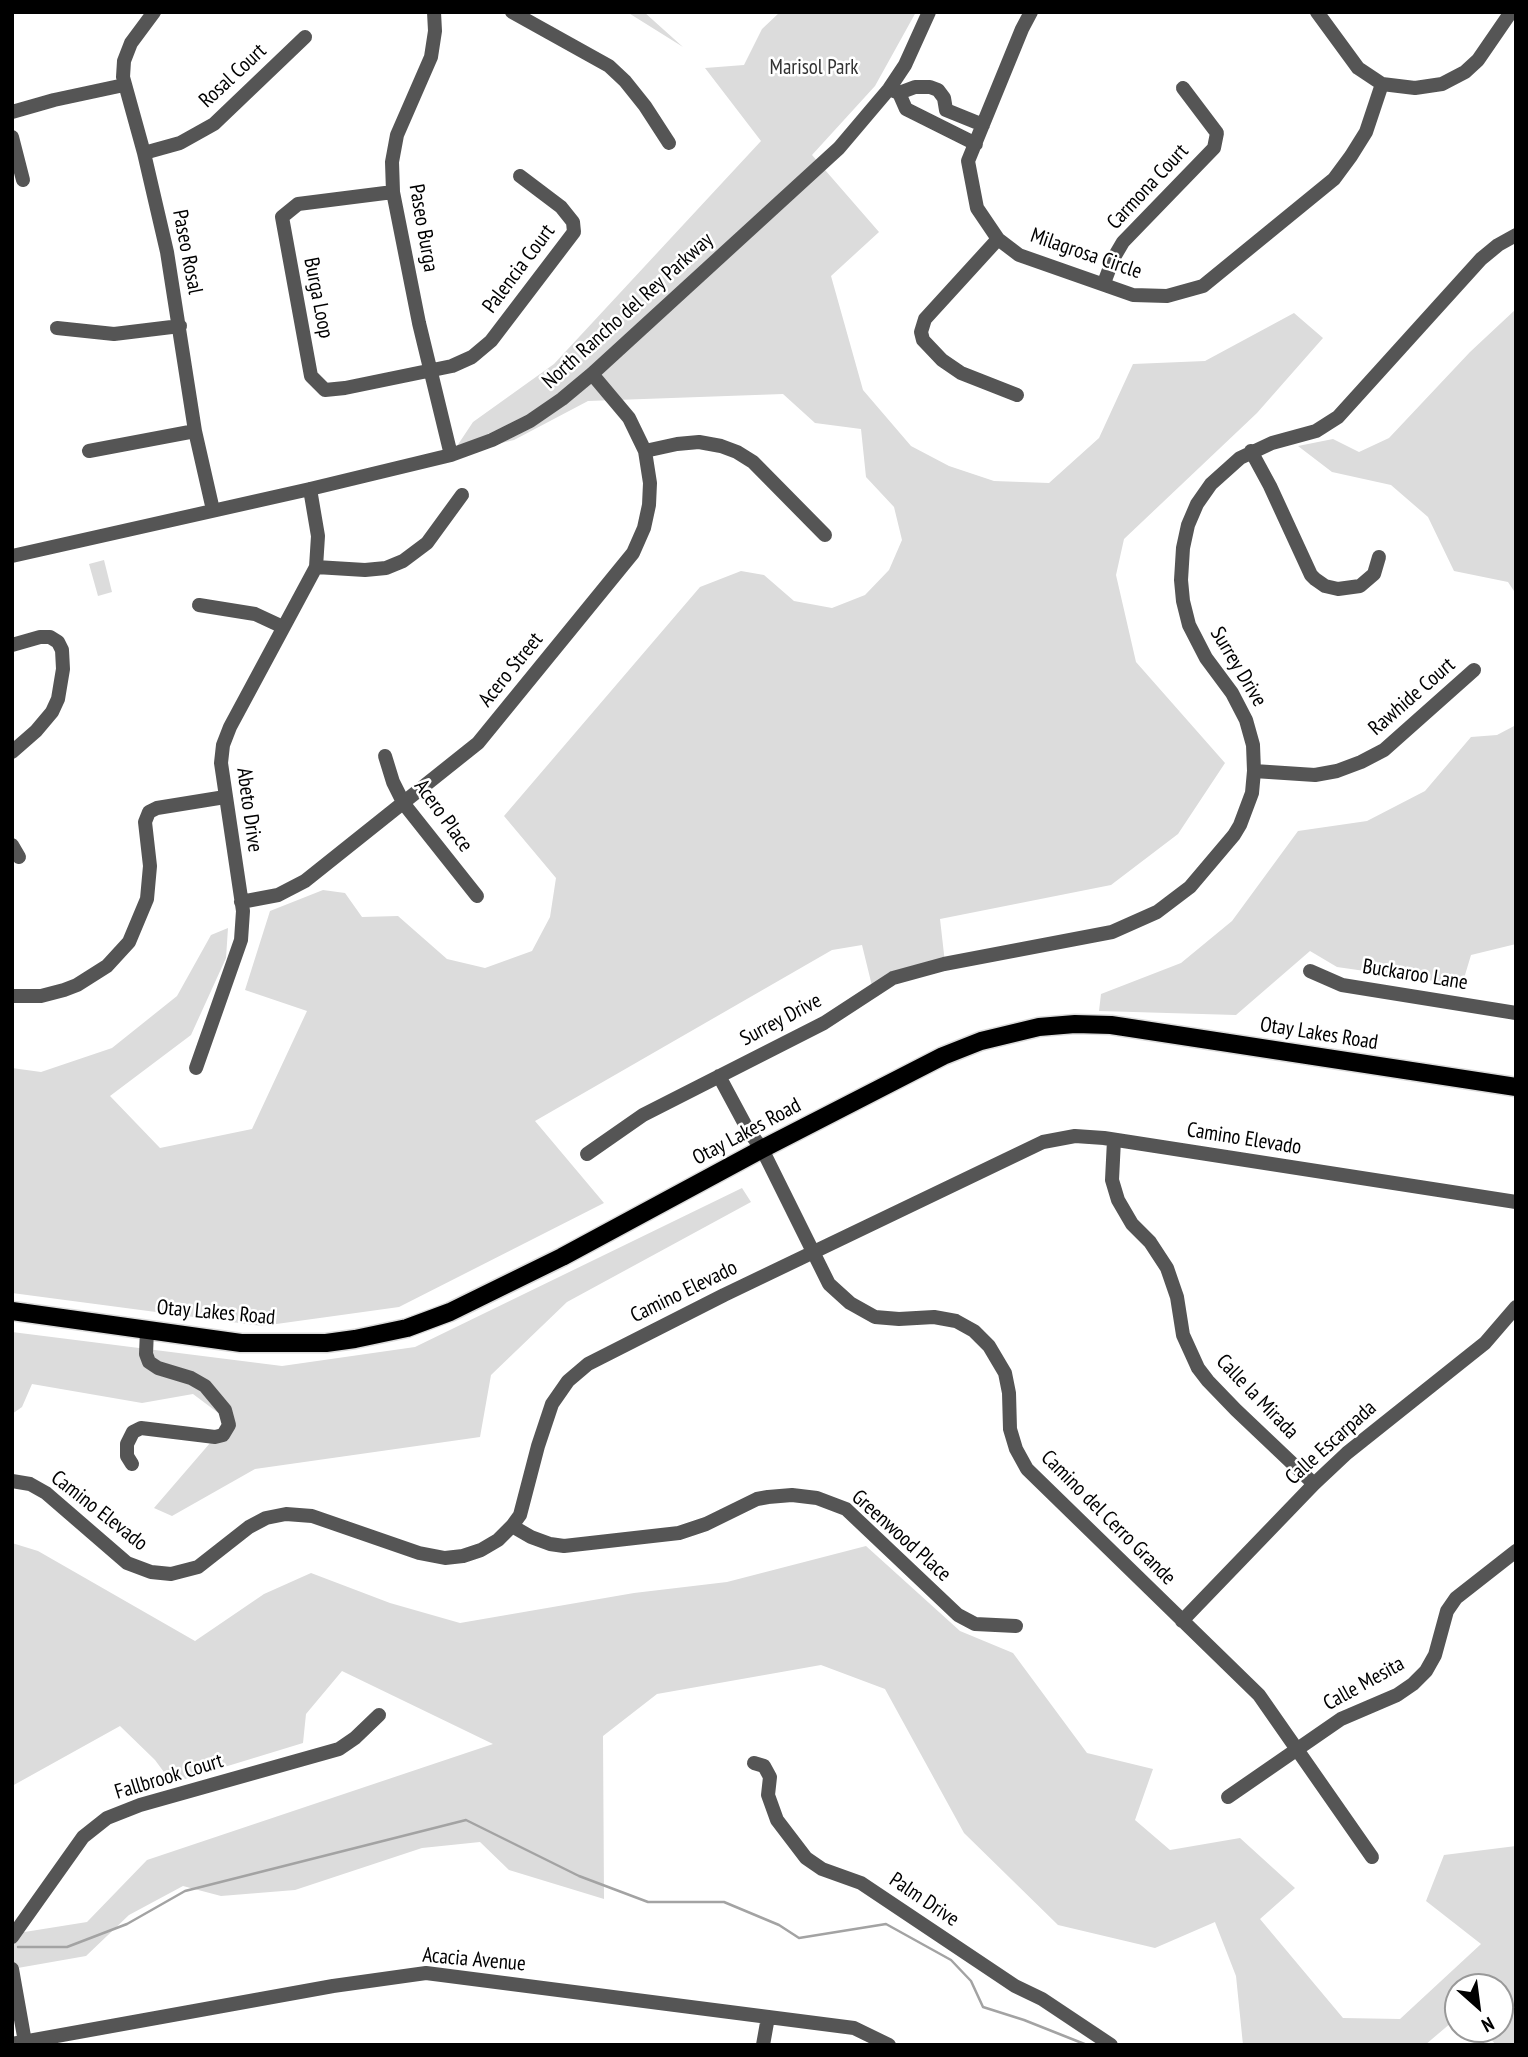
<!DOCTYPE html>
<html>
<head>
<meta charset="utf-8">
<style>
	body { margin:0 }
	#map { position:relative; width:1528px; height:2057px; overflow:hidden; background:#fff; font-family:"PT Sans Narrow",sans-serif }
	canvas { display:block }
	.frame { position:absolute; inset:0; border:14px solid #000; pointer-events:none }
	.north { position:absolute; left:1444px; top:1973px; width:70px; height:70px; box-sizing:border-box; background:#fff; border:2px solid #999; border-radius:50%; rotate:152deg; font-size:19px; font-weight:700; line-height:28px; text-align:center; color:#000 }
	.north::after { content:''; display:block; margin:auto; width:24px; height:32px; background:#000; clip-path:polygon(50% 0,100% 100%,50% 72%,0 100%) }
</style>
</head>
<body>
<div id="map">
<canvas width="1528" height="2057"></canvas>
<div class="frame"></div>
<div class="north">N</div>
</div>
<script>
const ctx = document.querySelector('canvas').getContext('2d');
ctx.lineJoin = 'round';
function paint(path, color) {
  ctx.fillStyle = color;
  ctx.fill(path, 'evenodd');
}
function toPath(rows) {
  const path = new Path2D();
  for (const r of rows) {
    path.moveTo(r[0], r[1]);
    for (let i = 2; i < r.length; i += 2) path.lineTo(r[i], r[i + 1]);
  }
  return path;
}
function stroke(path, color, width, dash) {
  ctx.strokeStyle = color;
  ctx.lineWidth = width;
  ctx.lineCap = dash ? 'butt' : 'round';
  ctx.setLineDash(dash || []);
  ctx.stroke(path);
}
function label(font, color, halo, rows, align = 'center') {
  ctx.font = font + ' "PT Sans Narrow",sans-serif';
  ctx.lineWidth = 5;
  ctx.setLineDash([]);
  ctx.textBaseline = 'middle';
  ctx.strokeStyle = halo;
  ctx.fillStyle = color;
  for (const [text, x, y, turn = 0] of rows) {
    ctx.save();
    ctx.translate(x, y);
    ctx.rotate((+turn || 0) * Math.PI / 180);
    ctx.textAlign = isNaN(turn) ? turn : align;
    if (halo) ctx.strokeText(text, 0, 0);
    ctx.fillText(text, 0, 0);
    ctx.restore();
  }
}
paint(toPath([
	[627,12,644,12,683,47],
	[780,12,916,12,875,86,812,155,879,232,831,276,863,390,911,446,949,466,994,481,1049,483,1099,438,1133,364,1205,361,1294,313,1323,338,1257,413,1124,539,1116,575,1136,662,1225,763,1178,834,1111,885,940,919,945,963,873,990,862,945,832,950,535,1121,604,1203,399,1307,262,1326,12,1293,12,1068,41,1072,112,1048,177,996,211,935,228,928,226,958,191,1035,110,1096,160,1148,252,1129,307,1011,245,990,270,911,323,890,345,893,362,917,398,916,447,959,485,968,532,951,550,917,556,878,504,816,700,587,741,571,764,575,794,601,832,608,865,595,889,570,902,540,894,507,866,477,861,429,815,423,783,394,588,401,514,440,451,455,473,422,554,364,761,141,705,68,744,65,762,29],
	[1516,309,1516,594,1508,582,1454,571,1428,517,1391,485,1332,472,1298,446,1333,439,1359,452,1389,438,1470,352],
	[104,560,112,592,98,596,89,564],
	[1516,725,1516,944,1471,955,1462,985,1337,967,1310,951,1236,1015,1099,1011,1101,994,1181,963,1232,921,1298,831,1367,821,1425,791,1471,737,1497,735],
	[742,1188,751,1202,567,1302,491,1375,480,1437,255,1469,172,1516,154,1508,229,1421,193,1394,142,1403,32,1384,22,1407,12,1414,12,1332,282,1366,415,1347],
	[12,1543,38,1551,195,1641,264,1594,311,1573,390,1603,460,1623,634,1593,727,1582,866,1546,960,1631,1013,1653,1087,1753,1153,1769,1135,1820,1170,1850,1240,1838,1295,1888,1260,1919,1343,2018,1400,2019,1481,1944,1426,1901,1444,1855,1516,1846,1516,2045,1496,2045,1482,2029,1500,2029,1500,1987,1458,1987,1458,2017,1425,2045,1243,2045,1236,1976,1215,1922,1155,1948,1058,1925,964,1833,885,1689,821,1665,657,1694,603,1736,604,1899,509,1870,480,1842,422,1848,295,1890,221,1896,183,1886,129,1915,86,1956,12,1969,12,1934,87,1922,147,1860,493,1744,342,1671,306,1714,303,1743,172,1783,155,1760,120,1726,12,1786]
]), '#dcdcdc');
stroke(toPath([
	[18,1947,67,1947,127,1924,185,1891,466,1820,579,1876,648,1902,724,1902,779,1925,799,1938,886,1924,951,1960,971,1981,983,2007,1024,2020,1087,2045]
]), '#a3a3a3', 2.5);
const major = toPath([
	[12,1311,241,1343,326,1343,355,1339,407,1328,450,1312,562,1257,762,1149,943,1056,981,1041,1039,1027,1075,1024,1111,1025,1516,1087]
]);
stroke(major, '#dbdbdb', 21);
stroke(toPath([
	[154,12,131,43,124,61,123,77,144,153,167,252,195,431,213,510],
	[434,12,435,31,431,57,397,135,392,162,393,192,419,323,451,455],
	[512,12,609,66,625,81,645,106,669,143],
	[1031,12,1022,29,968,161,977,208,998,239,1019,255,1133,295,1167,296,1203,286,1334,179,1351,156,1366,132,1382,84],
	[1317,12,1358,68,1382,84,1415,88,1442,84,1465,72,1478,60,1511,12],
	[889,89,899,93,915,87,930,87,938,90,944,98,946,110,983,125],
	[899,93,906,109,976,144],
	[12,112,54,100,124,85],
	[12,137,23,180],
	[144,153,180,143,214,124,305,37],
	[393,192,298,204,282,217,311,376,325,390,345,388,452,366,472,357,491,341,574,232,573,222,561,207,520,176],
	[998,239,925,319,921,332,923,340,942,360,961,373,1017,395],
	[1104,283,1113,259,1123,242,1214,148,1217,133,1183,88],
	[57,328,114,334,180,326],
	[89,451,195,431],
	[645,451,677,444,699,442,721,446,737,452,753,462,825,535],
	[1251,451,1270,486,1311,575,1315,579,1325,586,1338,589,1360,586,1374,574,1379,557],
	[12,556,310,489,451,455,492,440,530,421,562,399,592,374,839,148,889,89,905,65,929,12],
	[316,567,365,570,386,568,403,561,427,543,462,495],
	[199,605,255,614,283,627],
	[12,645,40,637,50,637,58,642,62,650,63,669,58,699,52,712,36,731,12,752],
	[385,756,393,782,404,804,477,896],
	[1254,771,1315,775,1337,771,1361,762,1384,750,1474,670],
	[12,845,19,857],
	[241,902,278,895,305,881,478,743,633,553,644,528,649,505,650,483,645,451,629,418,592,374],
	[1310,971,1342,985,1516,1013],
	[12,996,41,996,64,990,77,985,107,966,129,942,147,899,150,866,145,822,149,812,157,808,225,797],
	[196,1068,241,940,243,911,221,763,223,745,230,727,316,567,318,536,310,489],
	[719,1076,748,1130,762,1149,829,1284,850,1303,875,1317,899,1319,934,1317,956,1321,974,1331,989,1346,1005,1373,1009,1393,1010,1429,1016,1449,1027,1469,1259,1695,1372,1857],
	[1114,1140,1112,1180,1118,1200,1132,1224,1150,1242,1167,1268,1177,1297,1183,1335,1198,1368,1208,1381,1236,1410,1314,1484],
	[587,1154,643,1115,824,1023,893,978,944,964,1112,932,1157,912,1190,887,1234,835,1240,825,1252,793,1254,771,1253,745,1246,720,1232,693,1206,658,1189,625,1183,601,1181,580,1183,548,1188,525,1197,504,1211,484,1240,458,1272,443,1316,431,1338,417,1481,259,1498,245,1516,235],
	[132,1464,127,1456,127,1444,133,1432,141,1428,215,1437,223,1435,229,1425,225,1410,205,1386,191,1378,158,1368,149,1362,146,1354,147,1330],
	[12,1481,30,1484,46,1493,127,1563,151,1572,171,1574,198,1567,249,1527,266,1518,286,1514,312,1516,419,1553,445,1558,463,1556,481,1550,498,1540,512,1526,520,1515,538,1446,552,1404,568,1381,588,1364,724,1295,1043,1142,1075,1136,1104,1138,1516,1202],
	[512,1526,531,1537,550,1544,564,1546,679,1533,706,1524,757,1499,768,1497,792,1495,817,1498,846,1509,958,1615,975,1624,1016,1626],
	[1182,1621,1314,1484,1347,1453,1485,1343,1516,1307],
	[754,1763,764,1766,770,1777,768,1795,777,1820,806,1858,822,1869,861,1883,1015,1986,1042,1999,1111,2045],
	[1228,1797,1341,1719,1397,1695,1413,1684,1426,1671,1435,1655,1447,1611,1456,1598,1516,1551],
	[12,1937,83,1837,107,1818,140,1805,339,1749,355,1738,379,1715],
	[12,1969,25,2042],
	[12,2044,333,1986,426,1973,854,2028,889,2045],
	[763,2045,768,2017]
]), '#555', 14);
stroke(major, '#000', 18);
label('21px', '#333', '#fff', [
	["Marisol Park",814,68]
]);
label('21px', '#000', '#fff', [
	["Rosal Court",233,76,-43],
	["Carmona Court",1148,187,-47],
	["Paseo Burga",423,228,80],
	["Paseo Rosal",187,252,79],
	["Milagrosa Circle",1086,254,19],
	["Palencia Court",519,269,-53],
	["Burga Loop",318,298,79],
	["North Rancho del Rey Parkway",628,311,-42],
	["Surrey Drive",1238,667,59],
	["Acero Street",511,670,-51],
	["Rawhide Court",1412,697,-41],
	["Abeto Drive",249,810,82],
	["Acero Place",443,816,54],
	["Buckaroo Lane",1415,975,9],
	["Surrey Drive",781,1020,-28],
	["Otay Lakes Road",1319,1034,9],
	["Otay Lakes Road",747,1132,-28],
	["Camino Elevado",1244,1139,9],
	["Camino Elevado",684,1292,-26],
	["Otay Lakes Road",216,1313,5],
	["Calle la Mirada",1257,1397,46],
	["Calle Escarpada",1331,1443,-42],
	["Camino Elevado",99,1511,38],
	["Camino del Cerro Grande",1108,1518,45],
	["Greenwood Place",901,1536,42],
	["Calle Mesita",1364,1684,-29],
	["Fallbrook Court",169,1777,-17],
	["Palm Drive",924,1900,34],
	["Acacia Avenue",474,1960,5]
]);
</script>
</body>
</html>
